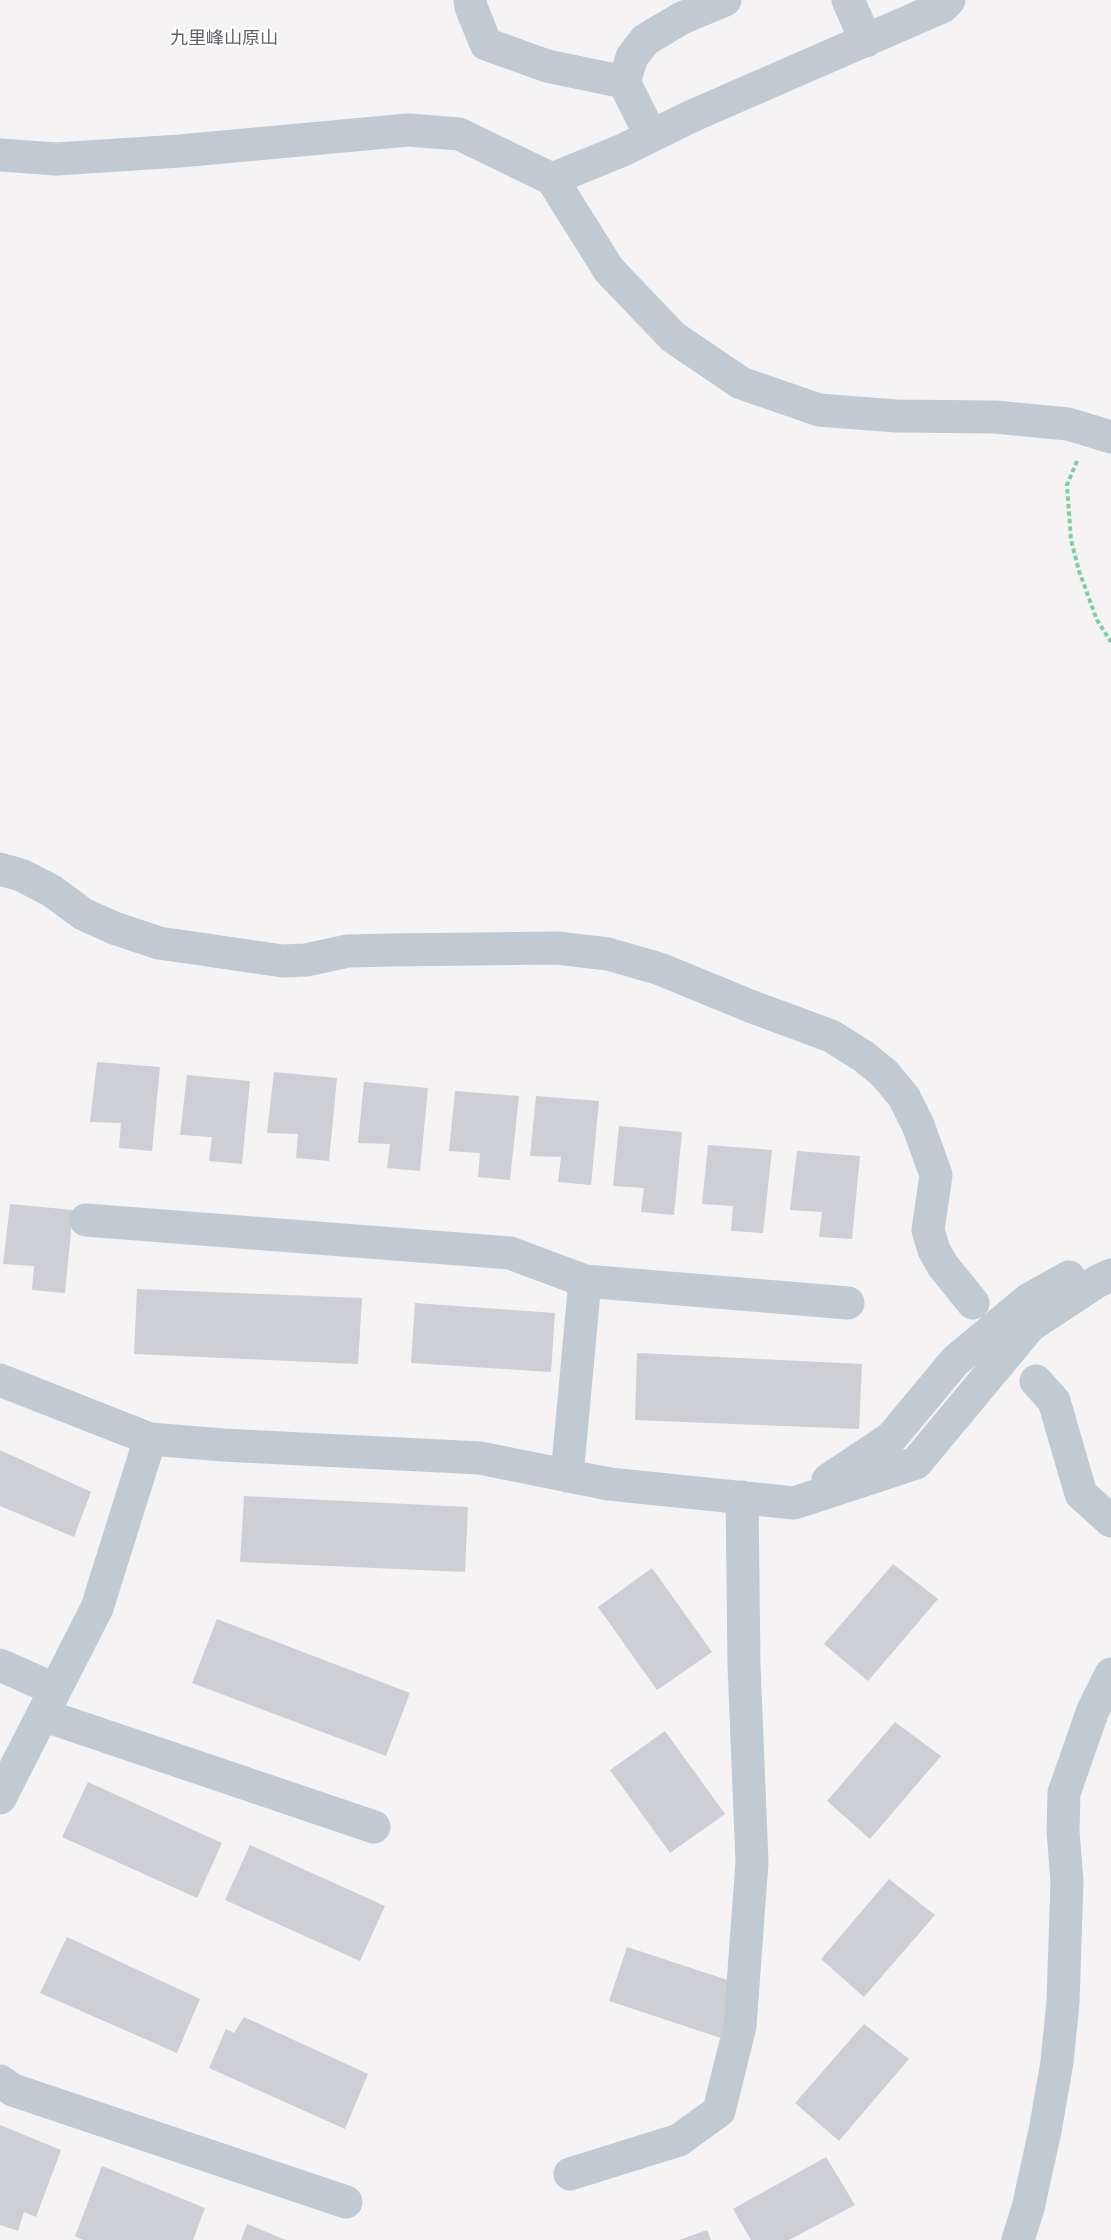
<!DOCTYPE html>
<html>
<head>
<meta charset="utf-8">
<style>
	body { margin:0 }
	canvas { display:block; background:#f5f3f3 }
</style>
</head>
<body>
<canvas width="1111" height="2240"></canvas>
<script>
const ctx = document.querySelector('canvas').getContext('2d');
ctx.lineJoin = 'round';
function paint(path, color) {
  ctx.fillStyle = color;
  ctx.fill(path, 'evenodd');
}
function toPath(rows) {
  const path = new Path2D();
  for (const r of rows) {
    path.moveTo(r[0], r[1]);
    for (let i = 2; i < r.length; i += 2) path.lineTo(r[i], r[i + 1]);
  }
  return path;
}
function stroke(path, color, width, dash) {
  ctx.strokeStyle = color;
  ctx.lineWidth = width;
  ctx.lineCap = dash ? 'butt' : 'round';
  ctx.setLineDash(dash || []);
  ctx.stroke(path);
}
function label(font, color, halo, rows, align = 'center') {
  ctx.font = font + ' "Varela Round","Noto Sans SC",sans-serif';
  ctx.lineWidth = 4.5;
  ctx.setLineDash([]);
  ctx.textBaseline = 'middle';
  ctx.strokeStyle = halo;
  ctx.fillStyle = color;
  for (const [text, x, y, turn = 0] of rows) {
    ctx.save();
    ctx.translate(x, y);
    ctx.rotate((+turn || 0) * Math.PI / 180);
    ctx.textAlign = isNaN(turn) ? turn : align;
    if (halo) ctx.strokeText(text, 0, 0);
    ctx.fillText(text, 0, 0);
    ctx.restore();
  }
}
paint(toPath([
	[97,1062,160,1067,152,1151,119,1148,121,1123,90,1122],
	[274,1072,337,1078,329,1161,296,1158,298,1134,267,1133],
	[187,1075,250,1081,242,1164,209,1161,212,1137,180,1135],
	[364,1082,428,1088,420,1171,387,1168,390,1144,358,1143],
	[455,1091,519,1096,510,1180,478,1177,480,1153,449,1151],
	[536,1096,599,1101,591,1185,558,1182,561,1157,530,1156],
	[619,1126,682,1132,674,1215,641,1212,644,1188,613,1186],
	[708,1145,772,1150,763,1233,731,1231,733,1206,702,1204],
	[797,1151,860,1156,852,1239,819,1237,822,1212,790,1210],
	[10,1204,73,1210,65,1293,32,1290,34,1266,3,1264],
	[137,1289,362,1298,358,1364,134,1354],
	[415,1303,555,1313,551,1372,411,1363],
	[637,1353,862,1364,859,1429,635,1420],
	[0,1450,91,1492,74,1537,0,1506],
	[244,1496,468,1507,465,1572,240,1562],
	[893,1564,938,1599,868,1681,824,1644],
	[652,1568,712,1652,657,1690,598,1607],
	[217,1619,410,1693,386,1756,192,1683],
	[895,1722,941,1756,870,1839,827,1801],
	[665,1731,725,1814,670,1853,610,1770],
	[88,1782,222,1843,197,1898,62,1837],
	[250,1845,385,1906,360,1961,225,1900],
	[889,1879,935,1915,864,1997,821,1959],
	[67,1937,200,1999,177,2053,40,1993],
	[627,1947,743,1985,724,2039,609,2001],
	[244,2017,368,2074,345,2129,209,2068,226,2029,234,2033],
	[864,2024,909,2059,839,2141,795,2103],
	[0,2125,61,2150,36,2217,24,2212,18,2231,0,2225],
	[826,2157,855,2205,789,2240,751,2240,733,2209],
	[102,2166,205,2208,193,2240,83,2240,75,2236],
	[247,2224,286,2240,241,2240],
	[707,2230,711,2240,679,2240]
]), '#cdcfd5');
stroke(toPath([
	[1077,461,1067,485,1071,540,1079,571,1097,620,1111,642]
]), '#7ad0a6', 4, [4.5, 3]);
stroke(toPath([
	[470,0,471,7,486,44,547,66,624,82],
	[848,0,866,41],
	[651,136,624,82,632,57,645,40,682,18,725,0],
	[0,155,56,159,180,151,408,130,459,134,552,179,609,270,673,337,741,383,819,410,896,416,995,417,1068,424,1111,437],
	[552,179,623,150,692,116,942,7,949,0],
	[0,869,21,875,52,891,83,914,114,928,159,943,283,961,306,960,348,951,391,950,557,948,608,954,660,969,750,1006,831,1036,863,1056,884,1073,904,1097,918,1125,936,1175,928,1230,934,1250,943,1266,973,1303],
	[86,1220,510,1253,585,1281,848,1303],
	[0,1380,150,1439,223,1445,480,1458,609,1484,794,1503,916,1463,1030,1326,1098,1281,1111,1275],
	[1036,1381,1054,1401,1081,1494,1111,1521],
	[567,1476,585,1281],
	[828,1480,891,1438,955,1361,1028,1300,1069,1277],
	[0,1665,54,1689],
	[43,1715,374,1827],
	[0,1798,97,1608,150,1439],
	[0,2081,13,2090,346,2202],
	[570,2174,679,2140,719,2111,740,2026,752,1862,744,1665,742,1497],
	[1018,2240,1028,2208,1045,2131,1057,2062,1063,2002,1067,1881,1063,1831,1064,1793,1093,1710,1111,1674]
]), '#c1cad2', 33);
label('18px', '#5f6368', '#fff', [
	["九里峰山原山",224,39]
]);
</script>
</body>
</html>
